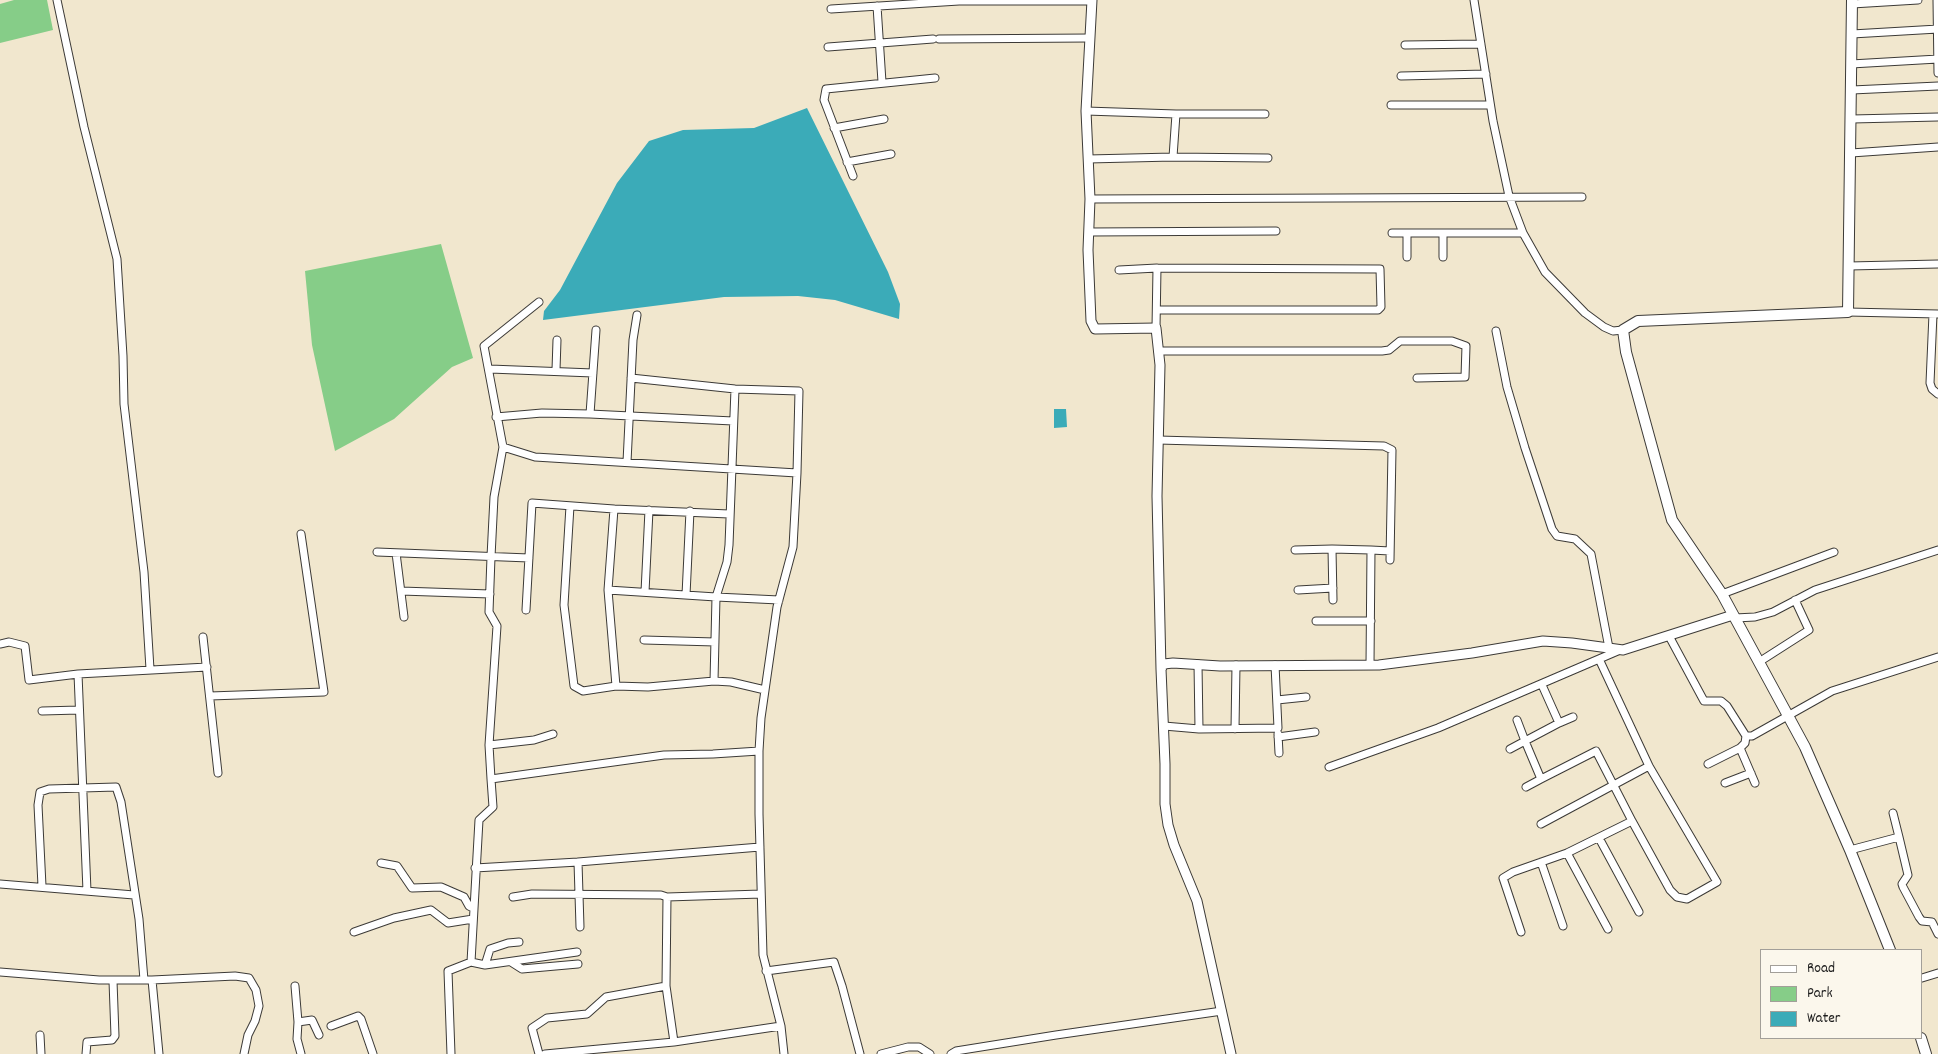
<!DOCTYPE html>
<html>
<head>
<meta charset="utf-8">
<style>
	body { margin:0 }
	#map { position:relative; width:1938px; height:1054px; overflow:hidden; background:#f1e7ce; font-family:Dekko,sans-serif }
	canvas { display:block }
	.legend { position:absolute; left:1760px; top:949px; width:162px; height:90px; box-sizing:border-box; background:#fbf7ec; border:1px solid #a29f99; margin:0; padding:6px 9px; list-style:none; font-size:15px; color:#1c1c1c }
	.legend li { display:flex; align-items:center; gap:10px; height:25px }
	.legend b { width:25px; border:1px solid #a29f99 }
</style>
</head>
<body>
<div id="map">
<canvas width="1938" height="1054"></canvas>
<ul class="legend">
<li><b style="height:6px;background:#fff"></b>Road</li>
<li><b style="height:14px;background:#86cd88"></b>Park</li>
<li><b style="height:14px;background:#3babb8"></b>Water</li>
</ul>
</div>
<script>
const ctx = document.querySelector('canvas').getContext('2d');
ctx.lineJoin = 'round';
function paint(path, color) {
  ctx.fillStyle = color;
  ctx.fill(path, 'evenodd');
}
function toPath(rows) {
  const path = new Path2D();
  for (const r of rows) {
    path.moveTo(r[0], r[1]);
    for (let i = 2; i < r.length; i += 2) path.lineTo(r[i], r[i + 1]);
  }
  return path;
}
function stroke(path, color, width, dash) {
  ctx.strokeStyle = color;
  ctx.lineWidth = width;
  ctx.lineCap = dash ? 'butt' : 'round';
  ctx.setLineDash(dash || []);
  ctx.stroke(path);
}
paint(toPath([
	[14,0,47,0,53,30,0,43,0,4],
	[441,244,473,358,452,367,394,419,335,451,312,345,305,271]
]), '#86cd88');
paint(toPath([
	[807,108,888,272,900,304,899,319,835,300,798,296,724,297,543,320,544,311,560,290,617,183,649,141,683,130,754,128],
	[1054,409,1066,409,1067,427,1054,428]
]), '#3babb8');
const minor = toPath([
	[57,0,84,127,117,259,123,356,124,404,144,572,150,669],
	[1474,0,1493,121,1509,196,1523,233,1545,272,1585,313,1604,327,1613,331,1623,330],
	[1937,0,1938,73],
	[1852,4,1918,0],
	[877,6,882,82],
	[831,9,959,1,1092,1],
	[1852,34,1938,29],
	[939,39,1090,38],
	[1405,45,1481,44],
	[828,47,933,39],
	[1851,64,1938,59],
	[1401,76,1486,74],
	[1852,90,1938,86],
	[1391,105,1490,105],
	[1086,111,1176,114,1265,114],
	[1852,119,1938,117],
	[834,128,884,119],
	[1851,153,1938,147],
	[1173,157,1176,114],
	[1088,159,1173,157,1268,158],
	[847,162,891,154],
	[853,176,824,100,826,89,935,78],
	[1090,199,1582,197],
	[1089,232,1276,231],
	[1392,233,1523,233],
	[1443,233,1443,257],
	[1407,257,1407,233],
	[1849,266,1938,264],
	[1119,270,1157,268],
	[1848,312,1938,314],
	[1933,314,1930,383,1932,389,1938,394],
	[1156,328,1157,268,1380,269,1381,307,1378,310,1157,310],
	[1496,331,1507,387,1525,448,1552,529,1557,536,1575,539,1591,554,1609,648],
	[1158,351,1382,351,1389,350,1400,341,1452,341,1466,346,1465,377,1417,378],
	[490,369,593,373],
	[556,370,557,340],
	[631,378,735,389,799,391,797,473],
	[735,389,729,545,727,562,716,597,779,600],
	[590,414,596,330],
	[496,417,542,413,590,414,733,421],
	[1158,440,1384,446,1392,450,1390,560],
	[503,447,535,457,797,473,793,547,777,607,761,718,759,751,759,814,763,955,781,1026,784,1054],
	[627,462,633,340,637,315],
	[570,506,564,605,574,686,583,691,616,686,648,687,714,681],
	[614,509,608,590,716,597,714,681,731,682,765,690],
	[1295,550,1332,549],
	[1371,550,1390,551],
	[377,552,529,558],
	[396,553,404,617],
	[608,590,616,686],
	[1298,590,1333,588],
	[401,591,490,594],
	[645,592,649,510],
	[1722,594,1834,552],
	[686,595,690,511],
	[1333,600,1332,549,1371,550,1370,665],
	[526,610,532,503,614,509,729,514],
	[1735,618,1755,617,1773,612,1815,590,1938,550],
	[1316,621,1371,621],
	[1669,636,1704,701,1721,701,1727,706,1746,736,1752,736,1832,691,1938,657],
	[203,637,218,773],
	[644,640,715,642],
	[0,644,9,642,25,646,29,680,78,674],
	[1599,659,1649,766,1717,882,1687,899,1677,897,1670,890,1632,821],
	[1759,662,1809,630,1795,600],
	[210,696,324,692,301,534],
	[1277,700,1306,697],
	[42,711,79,710],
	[1517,720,1525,741,1559,723,1542,685],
	[1559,723,1573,717],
	[1164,726,1199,729,1198,664],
	[1199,729,1278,728,1275,665],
	[1235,729,1236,665],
	[1278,734,1279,753],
	[1278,737,1315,732],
	[489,745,534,740,553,734],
	[1740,748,1755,783],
	[1510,749,1525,741,1541,779,1596,751,1632,821,1567,853,1513,872,1503,878,1521,932],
	[1708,764,1740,748,1745,743,1746,736],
	[1329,767,1438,728,1620,650],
	[491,779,489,745,497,626,489,612,491,557,494,497,503,447,484,346,539,302],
	[1725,783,1751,773],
	[1526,787,1541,779],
	[1541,824,1649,766],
	[1899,837,1908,875,1902,884,1903,887,1919,917,1922,921,1932,922,1938,934],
	[1599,838,1639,912],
	[1850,850,1899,837,1893,813],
	[1567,853,1608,929],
	[1541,862,1563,926],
	[381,863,397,866,412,888,441,887,464,897,469,906,473,908],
	[475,868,578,862],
	[0,884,134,895],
	[42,886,38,805,40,792,49,789,116,787,121,802,139,919,144,980],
	[87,891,78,674,207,667],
	[513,897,532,894,661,895,667,897,761,894],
	[580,927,578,862,760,847],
	[354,932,394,918,431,910,448,923,473,919],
	[471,962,485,965,577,952],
	[511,962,522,969,578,964],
	[485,965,490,949,508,943,519,942],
	[766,971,834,962,842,986,860,1054],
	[0,972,99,980,152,980,235,976,249,978,256,990,259,1006,255,1021,248,1035,244,1054],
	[1922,978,1938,973],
	[152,980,159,1054],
	[295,986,298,1022,297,1039,301,1054],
	[666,986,674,1042],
	[298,1022,312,1020,319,1035],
	[331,1026,358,1016,361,1019,373,1054],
	[40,1035,41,1054],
	[86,1054,87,1042,112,1040,115,1036,113,981],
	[451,1054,448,971,471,962,479,820,493,807,491,779,664,755,713,754,759,751],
	[539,1054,532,1028,547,1018,587,1014,606,997,666,986,667,897],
	[545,1054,674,1042,781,1026],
	[881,1054,908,1047,919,1047,930,1054],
	[951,1054,956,1051,1056,1035,1222,1011]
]);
const tertiary = toPath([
	[1092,0,1086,111,1090,199,1088,250,1091,321,1095,329,1156,328,1160,365,1157,496,1161,669],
	[1231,1054,1197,901,1174,845,1168,825,1165,804,1165,764,1161,669,1164,664,1173,663,1220,666,1379,665,1472,653,1543,641,1572,643,1623,650,1733,615]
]);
const secondary = toPath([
	[1852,0,1848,312,1638,321,1623,330,1626,352,1672,520,1722,594,1805,747,1850,850,1890,950],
	[1921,1038,1926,1054]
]);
stroke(minor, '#3c3a37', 9);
stroke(tertiary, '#3c3a37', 11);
stroke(secondary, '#3c3a37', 12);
stroke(minor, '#fff', 7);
stroke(tertiary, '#fff', 9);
stroke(secondary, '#fff', 10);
</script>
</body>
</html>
